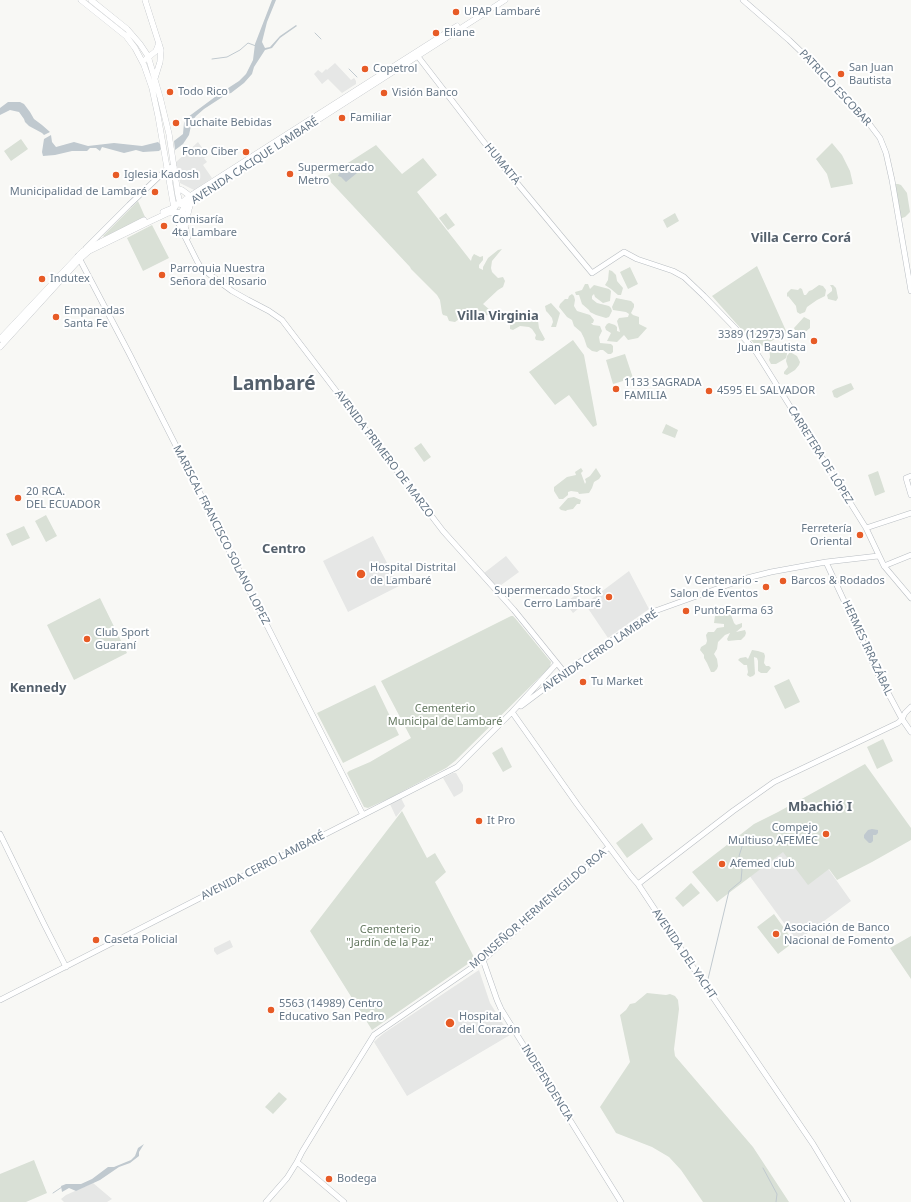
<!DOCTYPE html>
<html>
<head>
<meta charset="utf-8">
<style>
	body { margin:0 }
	canvas { display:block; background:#f8f8f5 }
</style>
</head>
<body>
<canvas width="911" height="1202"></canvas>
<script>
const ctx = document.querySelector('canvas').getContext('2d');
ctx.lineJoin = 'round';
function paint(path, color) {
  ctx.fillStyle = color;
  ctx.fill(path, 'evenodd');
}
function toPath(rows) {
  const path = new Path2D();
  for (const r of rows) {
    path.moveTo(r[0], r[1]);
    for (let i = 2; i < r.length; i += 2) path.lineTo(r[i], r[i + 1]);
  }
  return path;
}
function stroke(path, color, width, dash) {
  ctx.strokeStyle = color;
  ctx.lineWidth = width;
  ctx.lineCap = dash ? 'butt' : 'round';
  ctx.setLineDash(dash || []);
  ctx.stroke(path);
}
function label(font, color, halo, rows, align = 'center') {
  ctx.font = font + ' "Noto Sans",sans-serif';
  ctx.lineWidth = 4;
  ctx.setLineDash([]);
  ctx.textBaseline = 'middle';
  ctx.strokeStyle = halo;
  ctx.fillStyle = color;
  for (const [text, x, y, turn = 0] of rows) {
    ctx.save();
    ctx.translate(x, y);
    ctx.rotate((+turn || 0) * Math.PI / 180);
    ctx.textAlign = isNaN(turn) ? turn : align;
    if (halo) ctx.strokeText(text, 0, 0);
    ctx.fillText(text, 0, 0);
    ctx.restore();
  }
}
paint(toPath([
	[335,63,351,80,354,78,356,81,356,84,342,93,328,79,322,84,314,74,318,70,322,73,326,69,327,70],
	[198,142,208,156,204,158,207,162,203,165,212,178,194,190,180,183,176,162],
	[373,536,399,586,348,612,323,561],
	[506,556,519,572,497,588,484,573],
	[629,571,649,609,608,638,585,604],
	[577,594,584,604,573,613,565,603],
	[453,773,456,773,463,785,463,791,461,793,454,797,443,778],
	[401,798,405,806,396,817,390,804],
	[805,836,851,901,797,941,749,875],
	[230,940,233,947,217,955,214,951,214,948],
	[479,970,490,1003,510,1035,407,1096,374,1042,378,1038,384,1033],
	[93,1183,112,1199,107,1202,64,1202,61,1199,66,1195]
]), '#e6e7e6');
paint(toPath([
	[21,139,28,149,11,161,4,151],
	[832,143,842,155,850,171,853,184,831,188,827,174,816,159],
	[376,145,402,174,423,158,437,175,417,192,471,261,472,257,474,254,480,257,483,256,483,260,479,265,479,268,483,270,483,267,488,258,498,250,502,249,492,261,491,268,492,272,498,278,503,277,505,281,503,287,498,290,483,304,490,310,491,313,489,315,479,316,472,319,459,319,455,322,449,321,447,316,443,315,442,313,440,300,437,295,411,269,410,267,326,177],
	[895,184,898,184,901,185,907,193,910,212,905,217,902,218,899,218],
	[138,201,145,217,104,237,103,236],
	[446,213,455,225,448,230,439,218],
	[675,213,679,221,667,228,663,220],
	[152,225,169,258,143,271,127,238],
	[757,266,787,333,758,348,712,296],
	[630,267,638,284,628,289,620,272],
	[609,270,612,271,616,275,617,281,623,288,621,295,618,295,611,289,605,285,608,280],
	[585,284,588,284,590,289,594,285,609,289,611,291,610,301,603,303,595,297,594,294,592,296,592,299,597,303,609,306,611,308,612,311,609,317,606,318,596,315,590,312,589,310,582,304,579,295,576,295,575,292,582,290],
	[819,285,823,286,826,290,825,296,817,300,807,307,805,312,800,314,797,312,796,306,788,296,787,297,787,293,791,289,798,290,800,288,802,289,804,295,806,295,809,291,812,290],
	[830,285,833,285,836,288,838,298,836,301,828,299,827,295,832,291,832,288],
	[572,294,574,296,575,300,574,306,577,311,590,315,594,320,593,323,591,323,593,325,600,326,602,331,599,337,600,343,611,344,613,346,613,352,611,354,608,354,603,350,600,350,597,352,592,351,587,347,584,338,581,332,574,326,572,320,567,317,559,307,560,304,565,299,568,299,569,296],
	[616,298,631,301,634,304,634,307,631,313,633,315,639,317,639,324,647,328,638,338,628,340,624,335,617,342,607,341,611,333,606,330,605,327,607,324,609,323,615,325,617,327,617,331,620,332,617,321,619,318,628,317,629,314,626,312,613,310,612,307],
	[551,303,560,313,556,327,551,327,553,322,552,318,548,313,546,311,545,306],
	[525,315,534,315,539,319,538,321,539,328,545,339,543,341,536,340,535,338,536,335,532,329,529,327,520,326,513,330,510,329,510,326,513,318],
	[804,317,810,320,810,328,803,334,797,334,794,328],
	[573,340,584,355,597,425,593,427,569,395,555,405,529,372],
	[771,345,775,346,777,351,784,348,786,348,787,354,786,358,783,360,776,364,771,364,769,360,770,357,769,347],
	[790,352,797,356,800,362,799,365,795,370,787,375,784,374,784,372,788,367,786,361,787,356],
	[625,354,633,378,613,384,606,360],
	[851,383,854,389,837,398,834,397,832,391,835,389],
	[666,424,678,430,675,438,662,433],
	[421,443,431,457,424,462,414,448],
	[581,468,583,471,581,473,585,484,586,482,585,479,590,476,596,468,601,476,599,479,594,482,592,488,589,493,579,494,578,492,571,491,568,492,568,495,563,499,559,499,554,491,554,487,567,477,576,475,575,472],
	[878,471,885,492,875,496,868,475],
	[574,497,581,500,580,504,577,504,573,509,567,510,566,511,561,510,559,508,568,498],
	[46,515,57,536,46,542,35,521],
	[24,526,30,538,12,546,6,534],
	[100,598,127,653,74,680,47,625],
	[724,613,731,615,734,623,736,625,742,623,742,627,736,632,745,630,746,633,745,636,741,640,738,640,728,641,727,639,730,633,725,635,718,642,717,649,714,654,717,659,718,666,717,669,714,672,711,672,707,663,704,658,704,655,700,650,701,647,706,644,707,641,706,635,708,632,714,632,717,628,724,627,724,624,714,623,715,616,718,614],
	[511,616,513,616,515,618,551,662,550,667,455,761,446,768,390,798,368,808,364,807,347,773,349,771,370,762,411,738,381,681],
	[752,650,758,651,764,653,765,656,764,663,766,666,769,666,771,668,767,673,761,673,758,671,758,661,757,658,754,657,755,674,753,676,750,677,747,675,748,672,747,665,744,665,738,660,740,658,746,657,748,659],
	[789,679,800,702,785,709,774,686],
	[375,685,399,735,343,763,317,713],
	[883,739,893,761,877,769,867,747],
	[502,747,512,767,503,772,492,753],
	[865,764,911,828,911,840,872,862,837,880,829,869,808,885,783,852,717,902,692,872,754,824,778,812],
	[402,811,427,858,435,853,446,872,435,882,475,959,372,1030,310,931],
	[642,823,653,839,627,858,616,843],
	[691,883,700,893,683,907,675,898],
	[774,914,794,942,778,954,757,927],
	[911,936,911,979,890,948],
	[647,993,666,995,670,994,675,996,678,1000,679,1009,674,1049,675,1056,753,1147,789,1202,703,1202,681,1170,669,1157,652,1147,616,1133,600,1107,630,1062,620,1015,626,1010,630,1004,635,1003],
	[279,1092,287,1099,273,1114,265,1107],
	[34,1160,47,1193,26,1202,0,1202,0,1174]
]), '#d9e0d6');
paint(toPath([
	[272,0,276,0,267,22,262,42,265,48,270,47,280,36,296,25,297,26,280,38,272,48,265,50,254,67,252,74,244,83,231,93,227,94,204,109,196,116,192,121,189,135,183,144,175,150,174,141,183,134,184,123,188,117,219,94,239,81,246,74,253,60,255,44],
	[8,102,20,102,24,104,30,112,34,119,42,125,50,132,44,135,42,133,29,126,25,122,24,119,19,112,10,110,0,115,0,108],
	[51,135,52,142,56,147,74,142,88,146,114,143,142,146,158,142,160,144,161,149,159,151,143,152,136,150,124,153,102,147,100,151,96,148,90,148,87,151,72,151,55,155,43,156,42,152,44,139],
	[352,167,357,173,346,182,341,177,338,176,340,172,348,171],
	[872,829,878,830,878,833,876,835,873,835,873,841,871,843,869,843,864,838,864,835,868,830],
	[144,1144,139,1152,139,1156,130,1163,119,1167,100,1180,76,1191,69,1188,62,1192,61,1186,66,1184,81,1184,92,1179,108,1167,114,1167,131,1160,135,1156,138,1148]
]), '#c0c9cf');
stroke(toPath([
	[315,33,321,39],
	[212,59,227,57,240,50,248,43,256,46],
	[349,69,357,77],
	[708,979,729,891,741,881,742,869,739,856,746,834],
	[763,1168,777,1194,776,1202],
	[53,1193,62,1187]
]), '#c0c9cf', 1);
const secondary = toPath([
	[743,0,789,40,813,63,861,113,880,138,886,153,892,180,911,291],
	[416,54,497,159,592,273,624,252,637,259,673,271,684,277,704,296,735,328,756,352,763,363,866,528,884,566,911,598],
	[183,209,185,226,188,237],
	[176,212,177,219,182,231,197,261,200,266,209,274,232,291,248,300,269,311,282,320,443,531,514,610,565,673],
	[86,248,129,205,168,168,174,167],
	[78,256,130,355,363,815],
	[911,476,906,478,911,495],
	[866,528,911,513],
	[826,562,879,676,902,719,911,732],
	[884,566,911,555],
	[521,706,577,664,655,611,747,578,771,572,826,562,878,556],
	[512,712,577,804,631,876,638,884,706,987,813,1144,848,1202],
	[0,834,44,924,66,967],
	[638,884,733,811,774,782,898,723,902,719,905,713,911,707],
	[483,960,497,1000,501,1009,621,1202],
	[0,1000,457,767,512,712,557,663],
	[297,1162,344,1202],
	[266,1202,287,1178,297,1162,302,1152,336,1096,374,1035,483,960,609,847]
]);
const primary = toPath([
	[81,0,126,36,135,48,144,65,152,88,158,116,174,208],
	[91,0,127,29,140,44,148,56,160,97,169,134,178,195,180,204,182,205],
	[145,0,161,50,160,62,155,78],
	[146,59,156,51,159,43],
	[178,189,182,190,190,196],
	[163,212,175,207,177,204,180,204,190,196,457,26],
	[185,226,189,209,191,203],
	[0,339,83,251,144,220],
	[0,347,80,259,89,251,153,220,168,213,176,212,178,213,181,212,186,206,193,200,505,0]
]);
stroke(secondary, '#b8bdc2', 6);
stroke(primary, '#b9bdc1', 6);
stroke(secondary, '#fff', 5);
stroke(primary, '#fff', 5.5);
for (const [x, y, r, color] of [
	[456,12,4,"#e75b26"],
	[436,33,4,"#e75b26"],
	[365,69,4,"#e75b26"],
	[841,74,4,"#e75b26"],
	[170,92,4,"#e75b26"],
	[384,93,4,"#e75b26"],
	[342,118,4,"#e75b26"],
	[176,123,4,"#e75b26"],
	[246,152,4,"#e75b26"],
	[290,174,4,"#e75b26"],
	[116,175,4,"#e75b26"],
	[155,192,4,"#e75b26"],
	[164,226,4,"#e75b26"],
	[162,275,4,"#e75b26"],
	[42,279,4,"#e75b26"],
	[56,317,4,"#e75b26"],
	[814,341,4,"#e75b26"],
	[616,389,4,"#e75b26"],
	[709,391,4,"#e75b26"],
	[18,498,4,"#e75b26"],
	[860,535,4,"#e75b26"],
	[361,574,5,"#e75b26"],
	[783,581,4,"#e75b26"],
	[766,587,4,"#e75b26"],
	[609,597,4,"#e75b26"],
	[686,611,4,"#e75b26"],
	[87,639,4,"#e75b26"],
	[583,682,4,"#e75b26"],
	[479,821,4,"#e75b26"],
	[826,834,4,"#e75b26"],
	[722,864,4,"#e75b26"],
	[776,934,4,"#e75b26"],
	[96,940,4,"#e75b26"],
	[271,1010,4,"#e75b26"],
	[450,1023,5,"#e75b26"],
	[329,1179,4,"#e75b26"]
]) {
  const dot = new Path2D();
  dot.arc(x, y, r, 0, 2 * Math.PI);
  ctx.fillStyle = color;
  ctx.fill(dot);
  stroke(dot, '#fff', 1.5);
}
label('11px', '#667787', '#fff', [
	["UPAP Lambaré",464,12],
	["Eliane",444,33],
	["San Juan",849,68],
	["Bautista",849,81],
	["Copetrol",373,69],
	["Todo Rico",178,92],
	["Visión Banco",392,93],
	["Familiar",350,118],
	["Tuchaite Bebidas",184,123],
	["Fono Ciber",238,152,"right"],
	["Supermercado",298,168],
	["Metro",298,181],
	["Iglesia Kadosh",124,175],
	["Municipalidad de Lambaré",147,192,"right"],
	["Comisaría",172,220],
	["4ta Lambare",172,233],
	["Parroquia Nuestra",170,269],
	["Señora del Rosario",170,282],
	["Indutex",50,279],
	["Empanadas",64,311],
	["Santa Fe",64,324],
	["3389 (12973) San",806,335,"right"],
	["Juan Bautista",806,348,"right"],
	["1133 SAGRADA",624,383],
	["FAMILIA",624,396],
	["4595 EL SALVADOR",717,391],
	["20 RCA.",26,492],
	["DEL ECUADOR",26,505],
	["Ferretería",852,529,"right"],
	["Oriental",852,542,"right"],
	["Hospital Distrital",370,568],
	["de Lambaré",370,581],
	["V Centenario -",758,581,"right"],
	["Salon de Eventos",758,594,"right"],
	["Barcos & Rodados",791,581],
	["Supermercado Stock",601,591,"right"],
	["Cerro Lambaré",601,604,"right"],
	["PuntoFarma 63",694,611],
	["Club Sport",95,633],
	["Guaraní",95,646],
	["Tu Market",591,682],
	["It Pro",487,821],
	["Compejo",818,828,"right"],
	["Multiuso AFEMEC",818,841,"right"],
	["Afemed club",730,864],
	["Asociación de Banco",784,928],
	["Nacional de Fomento",784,941],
	["Caseta Policial",104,940],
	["5563 (14989) Centro",279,1004],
	["Educativo San Pedro",279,1017],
	["Hospital",459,1017],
	["del Corazón",459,1030],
	["Bodega",337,1179]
], 'left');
label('11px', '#667787', '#fff', [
	["PATRICIO ESCOBAR",835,88,47],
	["AVENIDA CACIQUE LAMBARÉ",255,161,-33],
	["HUMAITÁ",502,164,51],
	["AVENIDA PRIMERO DE MARZO",384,454,53],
	["CARRETERA DE LÓPEZ",820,455,58],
	["MARISCAL FRANCISCO SOLANO LOPEZ",221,535,63],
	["HERMES IRRAZÁBAL",867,648,65],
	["AVENIDA CERRO LAMBARÉ",600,651,-34],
	["AVENIDA CERRO LAMBARÉ",263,866,-27],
	["MONSEÑOR HERMENEGILDO ROA",538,909,-41],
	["AVENIDA DEL YACHT",684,954,56],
	["INDEPENDENCIA",547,1083,58]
]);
label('11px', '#657961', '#fff', [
	["Cementerio",445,709],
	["Municipal de Lambaré",445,722],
	["Cementerio",390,930],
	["\"Jardín de la Paz\"",390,943]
]);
label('bold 13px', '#54606c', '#fff', [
	["Villa Cerro Corá",801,238],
	["Villa Virginia",498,316],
	["Centro",284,549],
	["Kennedy",38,688],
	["Mbachió I",820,807]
]);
label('bold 19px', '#54606c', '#fff', [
	["Lambaré",274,385]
]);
</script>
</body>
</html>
